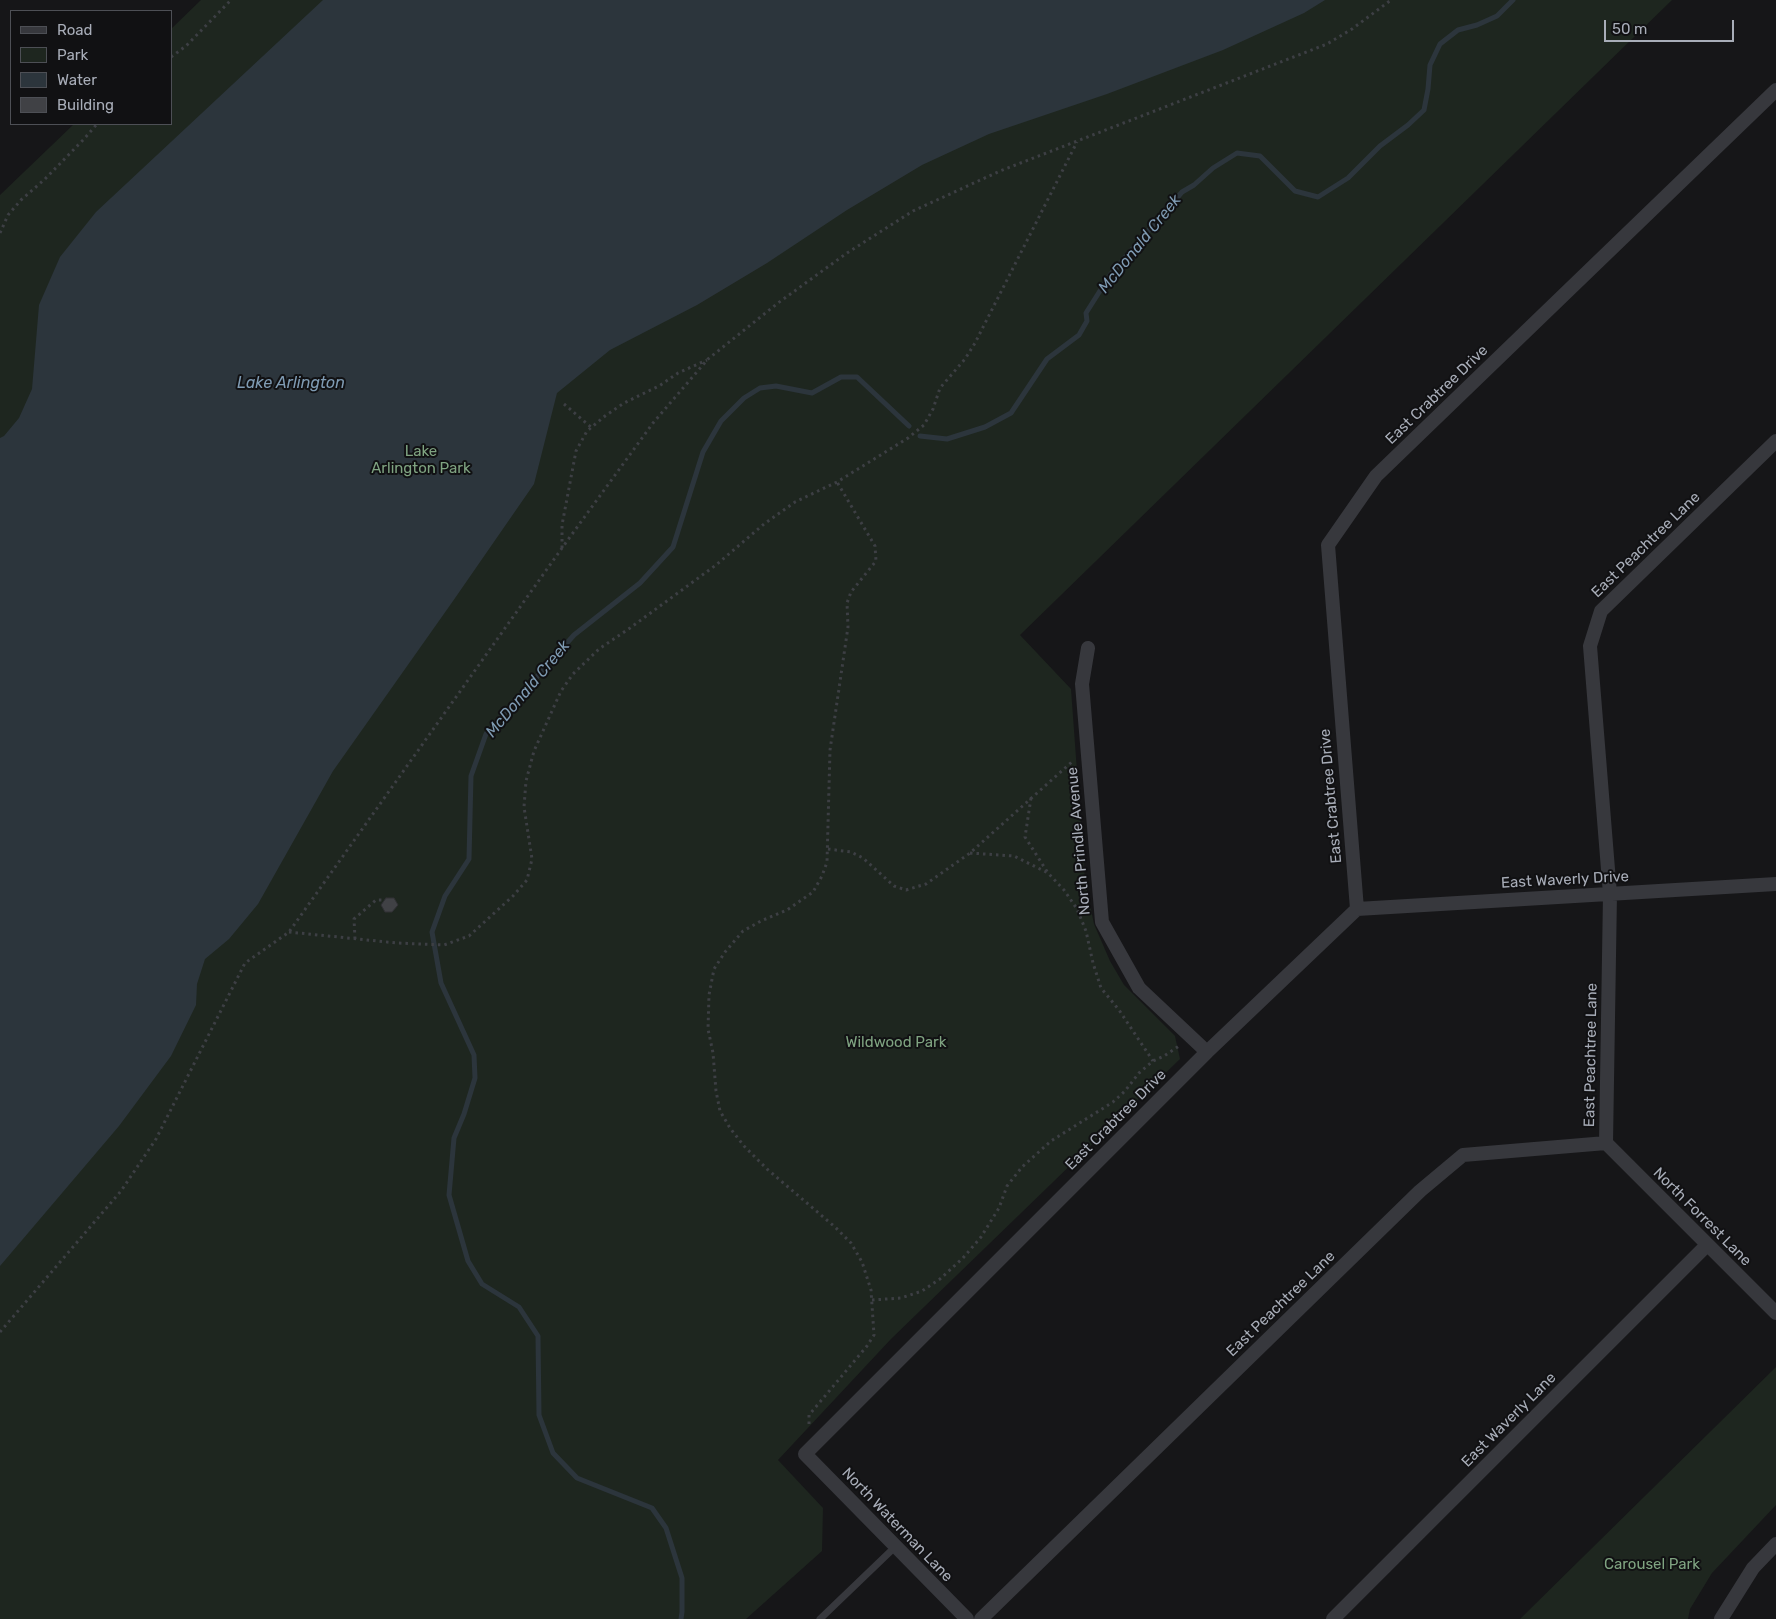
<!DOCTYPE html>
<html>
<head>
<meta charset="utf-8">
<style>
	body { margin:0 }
	#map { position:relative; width:1776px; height:1619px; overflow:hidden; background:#161618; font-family:Rubik,sans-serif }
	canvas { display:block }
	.legend { position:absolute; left:10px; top:10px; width:162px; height:115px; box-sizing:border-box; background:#111113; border:1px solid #4d4f55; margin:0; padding:6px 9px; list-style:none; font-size:15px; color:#a8adb8 }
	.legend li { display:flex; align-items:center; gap:10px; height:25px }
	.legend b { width:25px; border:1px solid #4d4f55 }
	.scale { position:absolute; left:1604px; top:20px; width:130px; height:22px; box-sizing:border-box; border:2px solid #a8adb8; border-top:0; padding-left:6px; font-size:15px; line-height:18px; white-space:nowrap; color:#a8adb8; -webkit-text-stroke:4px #111113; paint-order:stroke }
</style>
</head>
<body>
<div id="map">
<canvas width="1776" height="1619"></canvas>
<ul class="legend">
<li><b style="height:6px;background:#37383d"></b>Road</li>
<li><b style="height:14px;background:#1e261f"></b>Park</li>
<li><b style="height:14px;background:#2c353c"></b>Water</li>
<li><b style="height:14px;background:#404145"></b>Building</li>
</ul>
<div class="scale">50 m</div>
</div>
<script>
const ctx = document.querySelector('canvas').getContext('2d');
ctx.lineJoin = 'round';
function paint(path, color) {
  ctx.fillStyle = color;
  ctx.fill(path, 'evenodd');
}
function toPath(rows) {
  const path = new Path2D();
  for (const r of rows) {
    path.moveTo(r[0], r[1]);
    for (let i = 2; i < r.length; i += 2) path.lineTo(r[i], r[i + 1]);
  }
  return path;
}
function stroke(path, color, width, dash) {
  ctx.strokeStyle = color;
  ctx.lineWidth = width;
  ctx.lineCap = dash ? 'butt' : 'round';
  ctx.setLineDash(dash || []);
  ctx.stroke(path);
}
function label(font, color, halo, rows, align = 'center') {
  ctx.font = font + ' Rubik,sans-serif';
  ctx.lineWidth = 4;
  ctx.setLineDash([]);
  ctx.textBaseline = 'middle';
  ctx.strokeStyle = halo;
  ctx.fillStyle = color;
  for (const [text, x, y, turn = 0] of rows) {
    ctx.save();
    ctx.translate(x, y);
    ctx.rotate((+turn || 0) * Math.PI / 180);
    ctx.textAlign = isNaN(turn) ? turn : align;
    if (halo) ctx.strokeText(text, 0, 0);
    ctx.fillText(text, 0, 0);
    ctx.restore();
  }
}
paint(toPath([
	[201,0,1672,0,1020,635,1071,689,1085,881,1094,924,1110,961,1124,985,1175,1036,1180,1059,891,1339,778,1460,823,1508,822,1551,746,1619,0,1619,0,195,74,124,171,124,171,29],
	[1776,1367,1776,1505,1712,1573,1690,1609,1688,1619,1520,1619]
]), '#1e261f');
paint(toPath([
	[323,0,1325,0,1304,13,1223,50,1107,94,989,134,922,165,847,210,767,263,697,305,610,350,557,393,534,484,453,601,333,771,258,904,229,939,205,959,197,984,196,1005,171,1056,119,1126,0,1266,0,438,4,436,19,418,32,389,39,305,60,257,96,212]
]), '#2c353c');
stroke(toPath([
	[920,436,947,439,985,427,1011,413,1047,359,1079,335,1087,321,1086,313,1110,275,1182,192,1194,185,1213,168,1237,153,1260,156,1295,191,1318,197,1348,178,1380,146,1408,125,1424,110,1428,89,1430,65,1440,44,1458,30,1477,25,1497,16,1513,0],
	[681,1619,682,1612,682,1578,666,1528,652,1508,577,1478,553,1453,539,1415,538,1336,519,1307,482,1284,468,1261,449,1195,454,1138,464,1114,475,1078,474,1055,441,983,432,932,445,896,469,859,471,776,486,734,574,635,640,583,673,547,703,452,721,421,744,398,760,388,776,386,812,393,841,377,857,377,909,426]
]), '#2c353c', 5);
const building = toPath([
	[386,898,394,898,398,905,392,912,385,912,381,905,386,898]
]);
paint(building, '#404145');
stroke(building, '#303034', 1);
stroke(toPath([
	[171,57,186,46,231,0],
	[0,233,8,215,21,200,45,179,84,139,97,124],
	[564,404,592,428],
	[562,548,562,525,576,451,587,431,605,416,624,403,659,386,678,373,707,360],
	[1031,798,1025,837,1048,873],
	[828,849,851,852,863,858,894,886,906,890,926,884,970,853,1074,760],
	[970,853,1014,856,1048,873,1064,890,1077,909,1086,931,1093,963,1101,988,1119,1010,1153,1061],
	[289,932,397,943,444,945,469,936,513,896,527,880,532,859,524,807,526,781,534,751,561,691,573,674,599,649,630,628,716,565,764,524,795,502,837,482,908,438,924,425,933,409,940,388,965,359,975,343,1077,142],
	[355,939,354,919,376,900,384,900],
	[872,1300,901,1298,922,1291,940,1279,963,1258,981,1237,999,1208,1007,1186,1022,1167,1051,1141,1113,1102,1125,1091,1139,1073,1153,1061,1164,1056,1179,1046],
	[0,1332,121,1191,156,1139,245,963,289,932,562,548,653,423,708,359,778,303,847,253,913,211,1000,171,1327,44,1352,29,1391,0],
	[809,1424,809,1415,867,1346,874,1335,871,1290,862,1262,851,1243,835,1227,767,1169,744,1146,730,1128,720,1111,716,1091,713,1053,708,1029,709,995,714,969,725,952,743,931,761,921,787,910,813,892,822,876,827,862,830,750,848,627,847,603,851,592,876,561,875,546,837,482]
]), '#3d3f44', 3, [2.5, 4]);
stroke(toPath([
	[820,1619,895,1547]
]), '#37383d', 7);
stroke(toPath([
	[1088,648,1082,684,1102,922,1139,988,1207,1052],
	[1357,909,1776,884],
	[1606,1143,1776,1313],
	[967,1619,805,1454,1207,1052,1357,909,1328,545,1376,476,1776,90],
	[981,1619,1420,1191,1463,1155,1606,1143,1610,894,1590,646,1601,611,1776,441],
	[1333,1619,1707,1245],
	[1721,1619,1753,1568,1776,1544]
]), '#37383d', 14);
label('15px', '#a8adb8', '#111113', [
	["East Crabtree Drive",1437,395,-44],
	["East Peachtree Lane",1646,545,-44],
	["East Crabtree Drive",1331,796,-95],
	["North Prindle Avenue",1079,841,-95],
	["East Waverly Drive",1565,880,-3],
	["East Peachtree Lane",1591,1055,-89],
	["East Crabtree Drive",1116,1120,-45],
	["North Forrest Lane",1702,1217,45],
	["East Peachtree Lane",1281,1304,-44],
	["East Waverly Lane",1509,1420,-45],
	["North Waterman Lane",897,1525,46]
]);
label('15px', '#7fa381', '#111113', [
	["Lake",421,452],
	["Arlington Park",421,469],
	["Wildwood Park",896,1043],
	["Carousel Park",1652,1565]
]);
label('italic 16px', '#7f9bb3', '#111113', [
	["McDonald Creek",1140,244,-51],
	["Lake Arlington",291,383],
	["McDonald Creek",528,689,-50]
]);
</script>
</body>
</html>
